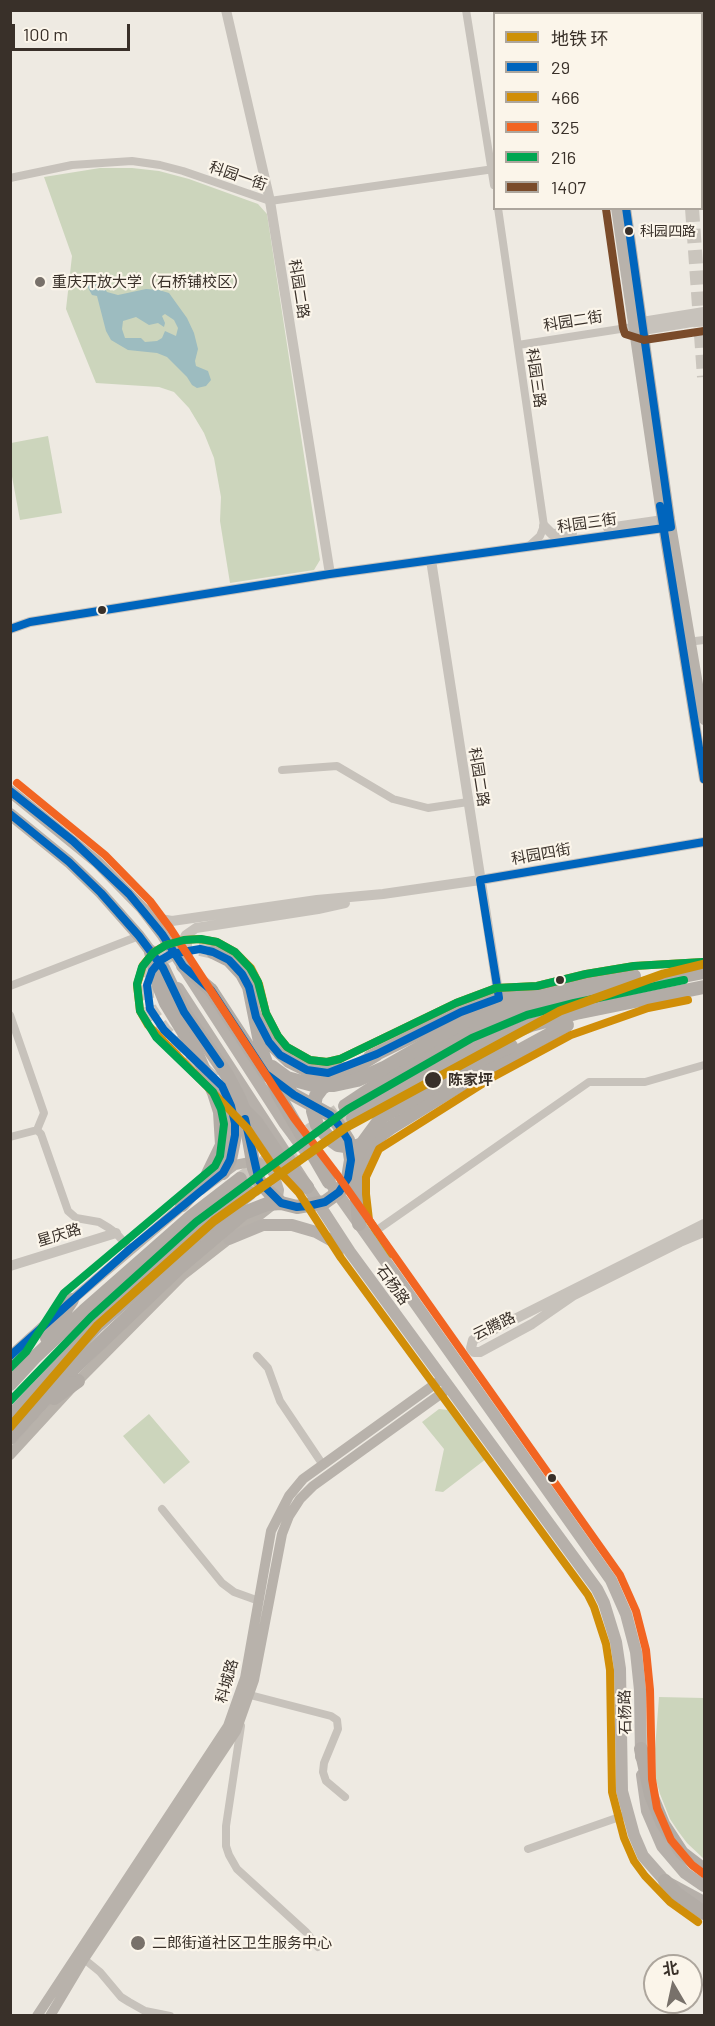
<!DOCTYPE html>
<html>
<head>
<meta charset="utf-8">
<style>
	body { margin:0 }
	#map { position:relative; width:715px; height:2026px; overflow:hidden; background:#eeeae2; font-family:Barlow,"Noto Sans SC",sans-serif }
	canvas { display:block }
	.frame { position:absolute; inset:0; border:12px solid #393029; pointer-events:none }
	.legend { position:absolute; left:493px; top:12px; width:210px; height:198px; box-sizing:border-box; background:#fbf5ea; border:2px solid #ada69d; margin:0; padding:8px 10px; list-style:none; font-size:18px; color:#393029 }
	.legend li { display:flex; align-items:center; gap:12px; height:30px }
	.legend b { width:30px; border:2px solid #ada69d }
	.north { position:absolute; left:643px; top:1954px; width:60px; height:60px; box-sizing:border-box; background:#fbf5ea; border:2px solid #ada69d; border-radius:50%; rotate:351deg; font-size:16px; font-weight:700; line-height:24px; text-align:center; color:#393029 }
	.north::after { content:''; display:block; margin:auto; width:21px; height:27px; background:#78716a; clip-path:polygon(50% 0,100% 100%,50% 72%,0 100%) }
	.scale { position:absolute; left:12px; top:24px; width:118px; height:27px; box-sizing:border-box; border:3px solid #393029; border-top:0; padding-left:8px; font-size:18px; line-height:21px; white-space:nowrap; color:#393029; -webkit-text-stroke:4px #fbf5ea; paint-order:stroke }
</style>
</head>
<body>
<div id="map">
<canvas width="715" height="2026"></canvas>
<div class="frame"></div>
<ul class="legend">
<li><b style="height:8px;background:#cd9108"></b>地铁 环</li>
<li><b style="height:8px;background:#0065bd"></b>29</li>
<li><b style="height:8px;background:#d18e08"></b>466</li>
<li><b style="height:8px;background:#f26522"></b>325</li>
<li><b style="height:8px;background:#00a651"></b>216</li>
<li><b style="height:8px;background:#7a4b2a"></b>1407</li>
</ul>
<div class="north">北</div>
<div class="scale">100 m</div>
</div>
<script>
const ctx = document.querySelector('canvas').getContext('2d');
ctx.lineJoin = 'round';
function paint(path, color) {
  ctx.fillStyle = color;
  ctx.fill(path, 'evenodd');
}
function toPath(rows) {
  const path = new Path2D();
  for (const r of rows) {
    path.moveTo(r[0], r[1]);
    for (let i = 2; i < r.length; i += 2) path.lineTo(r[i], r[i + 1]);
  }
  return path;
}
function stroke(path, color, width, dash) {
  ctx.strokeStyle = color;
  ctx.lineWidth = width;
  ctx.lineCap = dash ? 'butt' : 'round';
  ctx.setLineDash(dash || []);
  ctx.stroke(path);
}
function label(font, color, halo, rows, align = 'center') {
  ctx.font = font + ' Barlow,"Noto Sans SC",sans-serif';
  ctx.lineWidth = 4.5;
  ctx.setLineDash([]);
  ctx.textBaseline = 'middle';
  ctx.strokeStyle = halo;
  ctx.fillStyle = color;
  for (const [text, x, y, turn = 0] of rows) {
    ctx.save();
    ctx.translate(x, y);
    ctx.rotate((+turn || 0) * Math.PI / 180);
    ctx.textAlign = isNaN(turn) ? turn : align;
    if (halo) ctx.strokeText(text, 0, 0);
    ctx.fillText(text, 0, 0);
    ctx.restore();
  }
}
paint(toPath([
	[100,168,132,168,159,171,189,179,258,204,267,214,320,560,314,570,230,583,220,521,221,497,214,458,204,433,189,408,174,392,159,387,96,383,66,309,72,256,44,177],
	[48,436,62,513,20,520,11,471,11,443],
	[439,1409,448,1410,486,1459,443,1492,435,1491,444,1449,422,1422],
	[149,1414,190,1462,164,1484,123,1436],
	[659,1697,704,1698,704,1859,687,1843,678,1831,670,1819,660,1794,656,1780,655,1749]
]), '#ccd5bc');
paint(toPath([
	[98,278,107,292,118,295,146,289,159,290,169,293,187,318,194,333,198,349,195,361,196,366,208,371,211,380,206,386,197,388,192,385,187,377,167,357,157,353,128,350,111,340,106,331,97,296,92,295,87,286,89,279],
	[165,314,174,320,178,328,176,336,165,331,162,338,157,341,145,342,141,338,125,338,122,329,123,321,136,317,149,325,158,323,164,327,165,323,162,316]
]), '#9dbcc0');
stroke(toPath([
	[692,208,704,377],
	[213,952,200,949,186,950,171,954,161,960,152,971,147,985,147,997,150,1009,164,1030,237,1102],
	[240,1179,345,1106],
	[254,1190,353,1118]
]), '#cac5bd', 14, [14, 7]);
stroke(toPath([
	[466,10,494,185],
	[702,65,704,67],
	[10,178,72,165,132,161,160,165,183,171,270,201,494,169],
	[498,208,544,526,540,536,529,546],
	[518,345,633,327],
	[687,642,704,640],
	[282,770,337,766,393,799,428,808,468,802],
	[10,986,139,936],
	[10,1015,44,1113,37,1130],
	[10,1137,37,1130,41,1134,68,1211,76,1218,99,1222,109,1228,116,1233,130,1249],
	[367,1237,589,1082,645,1082,704,1065],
	[257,1356,268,1368,280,1401,323,1465],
	[162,1509,222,1583,234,1592,259,1601],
	[250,1695,331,1716,337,1720,338,1729,324,1763,323,1772,326,1781,345,1797],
	[241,1726,226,1826,226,1846,229,1855,237,1869,306,1932,318,1947],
	[528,1849,628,1814],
	[84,1959,100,1972,121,1997,129,2002,145,2011,170,2016]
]), '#c7c2bb', 8);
stroke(toPath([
	[226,10,270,201,330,574],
	[635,326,642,322,704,312],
	[636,328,643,330,704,320],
	[544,526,552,534,572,533],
	[608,528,670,519],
	[431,560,499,998],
	[10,629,30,622,330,574,671,527],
	[144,909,160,919,172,921,317,900,383,894,480,880,704,842],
	[183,965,181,948,183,941,186,935,196,928,318,909,345,903],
	[704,1224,473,1340,471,1348,474,1352,480,1352,532,1324,574,1295,680,1242,704,1232],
	[10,1266,116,1233]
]), '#c7c2bb', 10);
stroke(toPath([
	[667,14,669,10],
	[678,14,680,10],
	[616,208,662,520,704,779],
	[626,208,670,519,704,720],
	[10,1356,72,1300,187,1202],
	[10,1455,78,1381,183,1275,274,1204,278,1197,279,1190,274,1174,269,1168,260,1163,250,1162,235,1165,201,1190],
	[37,2016,228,1726,245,1678,271,1531,289,1496,303,1479,442,1379],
	[50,2016,84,1959,236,1731,254,1680,282,1534,289,1516,300,1499,313,1486,449,1388]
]), '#b8b2ab', 10);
stroke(toPath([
	[10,791,97,862,142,908,162,934,285,1124,306,1152],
	[10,814,69,862,101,893,139,936,157,960],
	[178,988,350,1252,597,1589,604,1603,616,1642,620,1669,622,1791,634,1835,643,1856,665,1881,704,1902],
	[333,1187,611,1580,626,1614,636,1652,640,1690,641,1757],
	[229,1239,263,1225,292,1225,316,1232,345,1248],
	[642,1775,647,1811,662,1846,685,1873,704,1886]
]), '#b6b0aa', 12);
stroke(toPath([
	[151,952,159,986,166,1003,196,1052,214,1093,220,1112,222,1145,205,1180,182,1205],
	[213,952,229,960,242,974,249,987,262,1052,278,1094,329,1182],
	[183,966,211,990],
	[163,968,184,1012],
	[256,1017,269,1042,289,1061,307,1070,317,1072,328,1073,345,1069],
	[466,1021,539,996,588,984,634,976],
	[377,1054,322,1088,316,1096,313,1111,317,1125,331,1140,338,1145,353,1147,371,1142,390,1128,488,1068,567,1025],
	[370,1057,461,1012,499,998,539,996],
	[240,1106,256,1122,279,1156,307,1187],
	[345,1106,390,1076,470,1032,526,1010,575,997,704,972],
	[353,1118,477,1047,531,1025,576,1013,704,987],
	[223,1173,230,1160,235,1135,231,1106],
	[359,1224,355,1175,371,1142],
	[47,1338,72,1300],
	[10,1384,34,1358,84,1311,192,1216,240,1179],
	[54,1398,78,1381],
	[10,1417,98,1325,203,1230,250,1193],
	[10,1438,72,1370],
	[641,1749,651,1795,663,1824,682,1853,704,1870],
	[665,1881,677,1894,704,1913]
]), '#b2aca6', 14);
stroke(toPath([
	[184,1012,227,1075,239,1098,244,1111,254,1168,259,1181,269,1192,281,1203,297,1207,325,1202,339,1192,348,1178,351,1160,348,1140,338,1124,330,1115,294,1095,266,1074,211,990],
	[272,1067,287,1078,313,1085,334,1085,357,1080,384,1068,466,1021],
	[352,1168,360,1147,382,1117,483,1058,511,1046],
	[72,1370,179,1268,244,1213,267,1204,281,1203]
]), '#b2aca6', 14);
stroke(toPath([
	[660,506,704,779],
	[10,629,30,622,330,574,671,527,626,208],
	[10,791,73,841,129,894,162,934,183,966,211,990,266,1074,294,1095,330,1115,338,1124,348,1140,351,1160,348,1178,339,1192,325,1202,308,1206,297,1207,281,1203,259,1181,245,1119],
	[10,814,69,862,101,893,139,936,163,968,184,1012,220,1064],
	[10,1356,130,1249,223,1173,230,1160,235,1135,235,1123,231,1106,222,1086,164,1030,150,1009,147,985,152,971,161,960,171,954,200,949,213,952,229,960,242,974,249,987,256,1017,269,1042,280,1055,307,1070,328,1073,377,1054,461,1012,499,998,480,880,704,842]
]), '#0065bd', 8);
stroke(toPath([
	[392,1254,369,1220,366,1194,366,1177,379,1149,493,1077,571,1035,648,1008,688,1000],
	[698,1922,670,1902,645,1876,634,1861,624,1838,612,1792,610,1670,606,1644,594,1607,588,1595,341,1258,299,1193,271,1163,248,1129,148,1025,140,1011,137,985,143,965,154,952,166,945,184,940,199,939,217,942,235,952,251,968,259,984,266,1013,278,1036,287,1047,310,1060,327,1062,340,1059,456,1003,496,988,537,986,586,974,634,966,703,962]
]), '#d18e08', 8);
stroke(toPath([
	[17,783,105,855,150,901,170,928,294,1118,338,1176,620,1575,636,1611,646,1650,650,1690,652,1779,657,1808,671,1840,692,1865,704,1874]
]), '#f26522', 8);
stroke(toPath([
	[10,1368,26,1352,64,1293,215,1166,220,1156,224,1124,221,1109,213,1092,156,1037,140,1011,137,984,142,967,153,953,166,945,184,940,201,939,217,942,235,952,250,968,258,982,266,1013,278,1036,287,1047,310,1060,327,1062,340,1059,456,1003,496,988,537,986,586,974,634,966,703,962],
	[10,1401,91,1317,196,1222,348,1109,472,1038,527,1015,574,1003,684,980]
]), '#00a651', 8);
stroke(toPath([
	[606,209,623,328,625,334,644,340,704,331]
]), '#7a4b2a', 8);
stroke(toPath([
	[10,1427,98,1325,214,1221,345,1128,560,1011,663,974,704,964]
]), '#cd9108', 9);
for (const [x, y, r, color] of [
	[629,231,5,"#393029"],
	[40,282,6,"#78716a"],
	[102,610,5,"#393029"],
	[560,980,5,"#393029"],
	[433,1080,9,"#393029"],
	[552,1478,5,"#393029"],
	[138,1943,8,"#78716a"]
]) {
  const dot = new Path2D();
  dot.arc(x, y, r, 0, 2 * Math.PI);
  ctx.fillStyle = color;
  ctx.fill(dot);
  stroke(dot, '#fbf5ea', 2);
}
label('14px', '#393029', '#fbf5ea', [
	["科园四路",640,231]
], 'left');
label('15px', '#393029', '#fbf5ea', [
	["科园一街",238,176,19],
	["科园二路",299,289,81],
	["科园二街",573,321,-9],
	["科园三路",536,378,82],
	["科园三街",587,523,-8],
	["科园二路",479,777,81],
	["科园四街",541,854,-10],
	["星庆路",59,1235,-17],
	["石杨路",393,1285,54],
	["云腾路",494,1326,-26],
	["科城路",227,1681,-74],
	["石杨路",625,1712,-91]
]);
label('15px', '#393029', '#fbf5ea', [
	["重庆开放大学（石桥铺校区）",52,282],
	["二郎街道社区卫生服务中心",152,1943]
], 'left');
label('bold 15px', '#393029', '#fbf5ea', [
	["陈家坪",448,1080]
], 'left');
</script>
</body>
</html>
